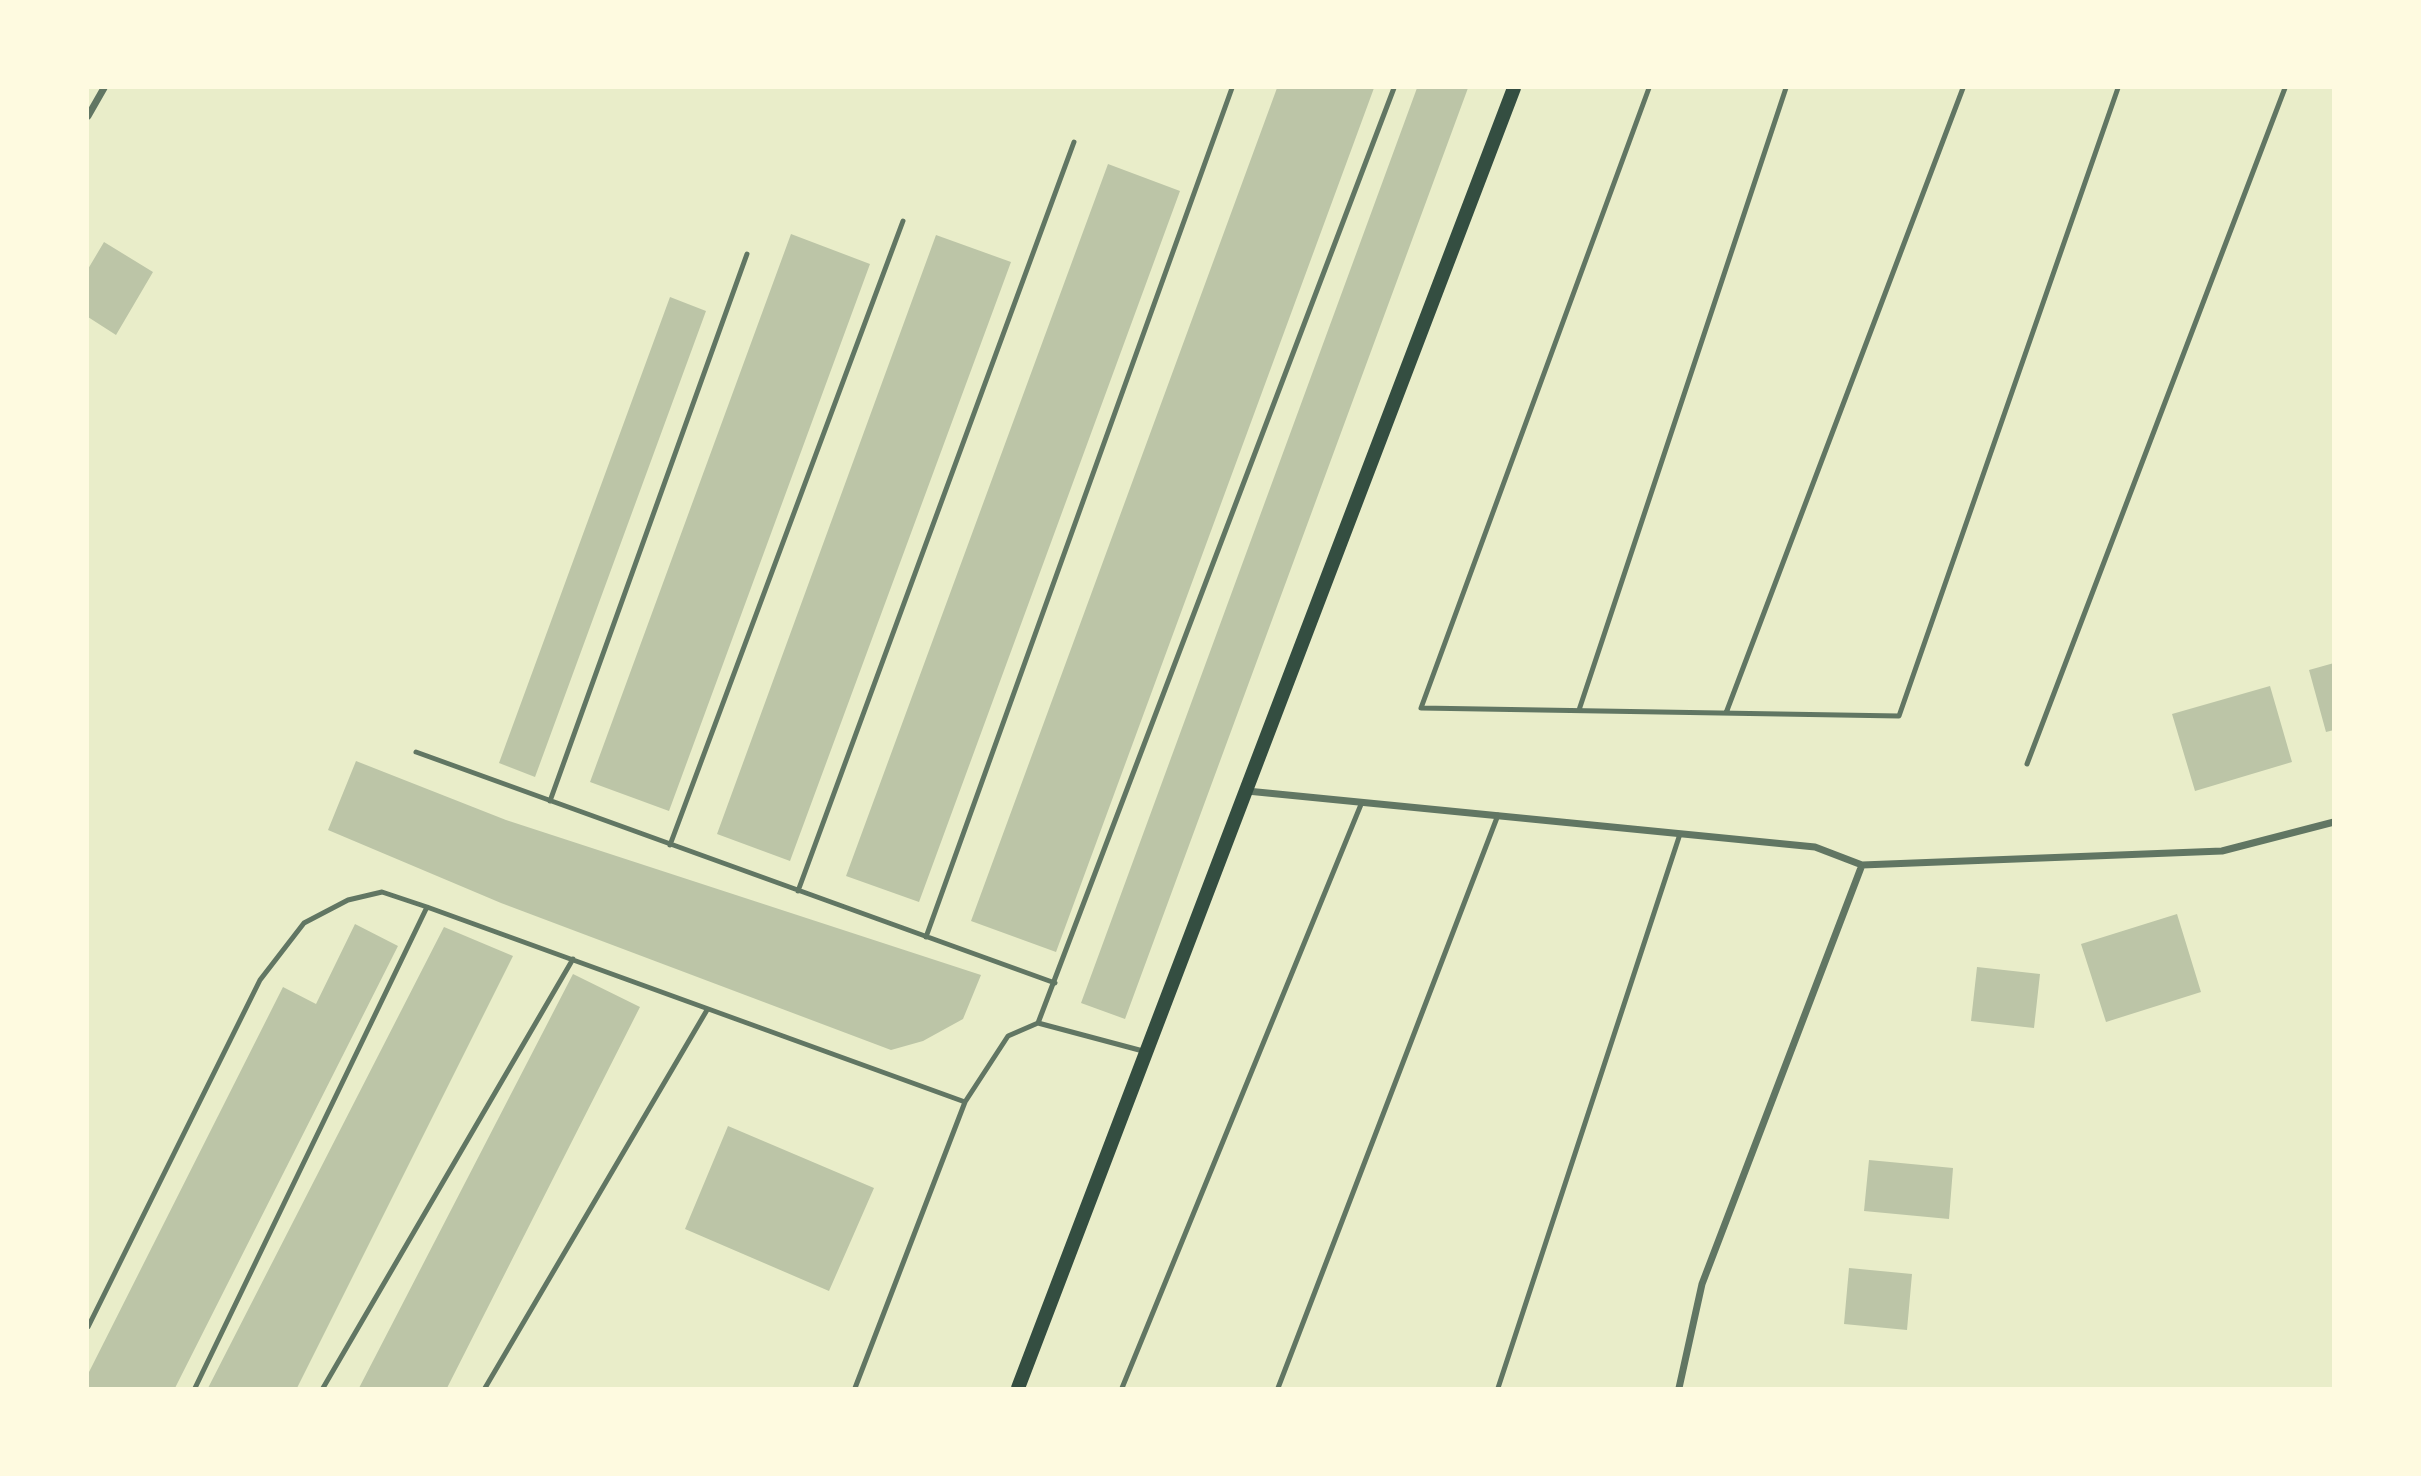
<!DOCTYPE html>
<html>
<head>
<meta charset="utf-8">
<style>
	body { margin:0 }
	#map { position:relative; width:2421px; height:1476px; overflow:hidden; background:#e9edc9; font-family:Lora,serif }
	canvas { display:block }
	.frame { position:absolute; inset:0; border:89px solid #fefae0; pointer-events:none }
</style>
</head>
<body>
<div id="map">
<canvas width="2421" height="1476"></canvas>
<div class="frame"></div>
</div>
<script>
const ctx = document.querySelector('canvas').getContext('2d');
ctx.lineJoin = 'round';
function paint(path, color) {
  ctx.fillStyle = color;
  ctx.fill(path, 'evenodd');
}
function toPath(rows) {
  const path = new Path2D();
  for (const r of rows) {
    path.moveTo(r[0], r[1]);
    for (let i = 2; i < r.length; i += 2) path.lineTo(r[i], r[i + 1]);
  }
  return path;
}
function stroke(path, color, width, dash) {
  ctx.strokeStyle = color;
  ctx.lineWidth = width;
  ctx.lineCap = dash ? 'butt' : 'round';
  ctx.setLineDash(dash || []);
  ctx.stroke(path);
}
paint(toPath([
	[1277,88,1374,88,1056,952,971,921],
	[1417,88,1468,88,1125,1019,1081,1003],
	[1108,164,1180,191,919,902,846,876],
	[791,234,870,264,669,811,590,782],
	[936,235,1011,262,790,861,717,834],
	[104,242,153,272,116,335,88,317,88,269],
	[670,297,706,311,535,777,499,763],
	[2334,663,2334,730,2326,732,2309,670],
	[2270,686,2292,762,2195,791,2172,714],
	[356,761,506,820,981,975,963,1019,923,1041,891,1050,501,903,328,830],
	[2177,914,2201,992,2106,1022,2081,944],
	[355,924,398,946,175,1388,88,1388,88,1374,283,987,316,1004],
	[444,927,513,956,297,1388,208,1388],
	[1977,967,2040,974,2034,1028,1971,1021],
	[573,974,640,1007,447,1388,359,1388],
	[728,1126,874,1188,829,1291,685,1229],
	[1869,1160,1953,1168,1949,1219,1864,1211],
	[1849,1268,1912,1274,1907,1330,1844,1324]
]), '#bcc5a7');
stroke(toPath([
	[1649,88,1421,708,1899,716,2118,88],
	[1579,710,1786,88],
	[1726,713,1963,88],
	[416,752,1055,983],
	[2027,764,2285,88],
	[550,801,747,254],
	[670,845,903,221],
	[798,891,1074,142],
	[926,937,1232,88],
	[1143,1051,1038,1023,1394,88],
	[88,1327,260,980,304,923,348,900,382,892,427,907,965,1102],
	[195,1388,427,907],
	[323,1388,573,959],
	[485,1388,707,1010],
	[855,1388,965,1102,1008,1036,1038,1023],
	[1122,1388,1362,802],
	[1278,1388,1498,815],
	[1498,1388,1680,834]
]), '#617663', 5);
stroke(toPath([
	[88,116,104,88],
	[1247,791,1815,847,1862,865],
	[1679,1388,1702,1284,1862,865,2222,851,2334,822]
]), '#617663', 7);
stroke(toPath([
	[1018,1388,1514,88]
]), '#344e41', 14);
</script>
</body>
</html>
